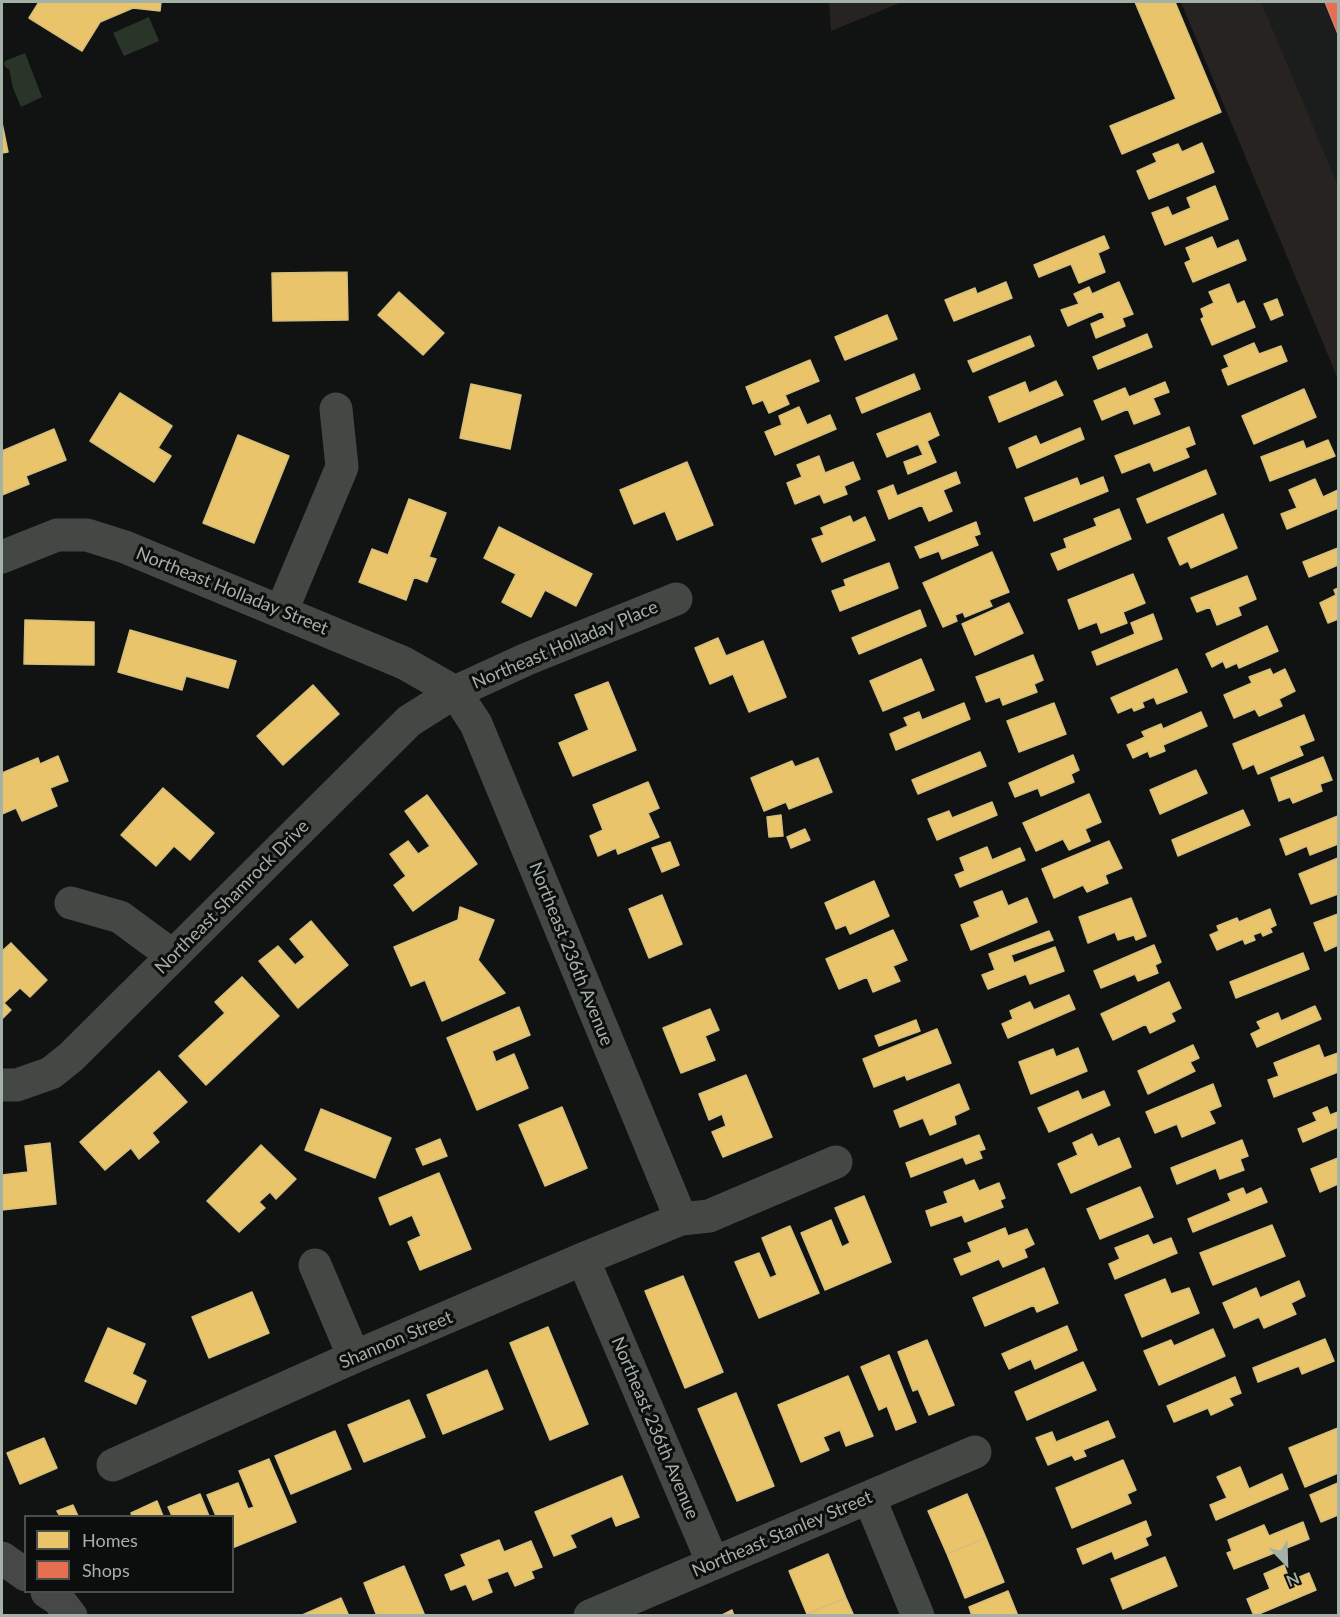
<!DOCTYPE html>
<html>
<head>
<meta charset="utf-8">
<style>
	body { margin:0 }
	#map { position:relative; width:1340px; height:1617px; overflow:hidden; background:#111212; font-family:Lato,sans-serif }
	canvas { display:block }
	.frame { position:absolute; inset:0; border:3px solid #a4b1a7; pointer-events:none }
	.legend { position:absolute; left:24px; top:1515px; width:210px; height:78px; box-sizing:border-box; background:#0c0d0d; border:2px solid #494f4b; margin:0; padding:8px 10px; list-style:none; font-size:18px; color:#a4b1a7 }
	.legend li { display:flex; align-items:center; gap:12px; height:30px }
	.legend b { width:30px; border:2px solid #494f4b }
	.north { position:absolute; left:1256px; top:1533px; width:60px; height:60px; -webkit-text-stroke:4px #0c0d0d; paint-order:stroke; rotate:157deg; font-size:16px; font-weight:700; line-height:24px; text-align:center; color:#a4b1a7 }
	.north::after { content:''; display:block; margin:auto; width:21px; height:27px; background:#a4b1a7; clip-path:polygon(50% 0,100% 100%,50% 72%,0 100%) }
</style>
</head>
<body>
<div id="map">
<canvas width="1340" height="1617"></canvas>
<div class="frame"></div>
<ul class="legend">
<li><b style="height:16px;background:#e9c46a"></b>Homes</li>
<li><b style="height:16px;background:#e76f51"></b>Shops</li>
</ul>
<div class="north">N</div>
</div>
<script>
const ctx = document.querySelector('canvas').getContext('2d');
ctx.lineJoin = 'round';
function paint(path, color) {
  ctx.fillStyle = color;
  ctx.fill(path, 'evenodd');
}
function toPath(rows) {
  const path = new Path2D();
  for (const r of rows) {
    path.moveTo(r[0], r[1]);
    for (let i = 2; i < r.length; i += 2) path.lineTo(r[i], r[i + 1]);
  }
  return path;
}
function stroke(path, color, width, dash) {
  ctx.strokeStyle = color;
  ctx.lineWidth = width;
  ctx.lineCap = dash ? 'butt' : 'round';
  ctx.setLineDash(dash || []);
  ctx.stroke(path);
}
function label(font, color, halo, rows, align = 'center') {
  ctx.font = font + ' Lato,sans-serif';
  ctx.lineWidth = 6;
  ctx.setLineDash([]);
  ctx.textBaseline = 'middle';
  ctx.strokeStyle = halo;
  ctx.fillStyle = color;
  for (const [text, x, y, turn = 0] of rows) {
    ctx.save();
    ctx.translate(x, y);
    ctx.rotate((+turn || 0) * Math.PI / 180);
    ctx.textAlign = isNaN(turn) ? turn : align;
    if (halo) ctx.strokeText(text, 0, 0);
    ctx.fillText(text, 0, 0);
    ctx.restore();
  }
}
paint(toPath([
	[1181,2,1338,2,1338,379]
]), '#1b1d1c');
paint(toPath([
	[829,2,902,2,831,31],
	[1181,2,1261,2,1338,186,1338,379]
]), '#272320');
paint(toPath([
	[149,17,159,41,124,56,113,33],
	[25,53,42,97,21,107,13,88,9,69,6,68,4,64,5,61]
]), '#2a352a');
const homes = toPath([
	[39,2,161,2,160,11,133,8,100,22,82,51,29,18,39,2],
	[1135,2,1175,2,1221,112,1122,154,1110,126,1176,99,1135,2],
	[2,123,8,152,2,153,2,123],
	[1202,143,1214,172,1149,199,1137,171,1157,162,1153,154,1178,144,1182,152,1202,143],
	[1215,186,1228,219,1165,245,1152,213,1168,207,1172,216,1191,208,1187,198,1215,186],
	[1104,236,1109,248,1098,253,1105,272,1079,283,1071,264,1039,277,1034,265,1104,236],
	[1212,237,1217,249,1238,240,1246,260,1193,282,1185,263,1191,260,1186,248,1212,237],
	[347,272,348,320,273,321,272,273,347,272],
	[1006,282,1012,298,954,321,945,300,975,288,977,294,1006,282],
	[1119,282,1133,314,1122,318,1125,326,1096,338,1091,324,1105,318,1102,311,1068,326,1061,310,1079,304,1074,294,1089,287,1092,294,1119,282],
	[1229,284,1237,304,1244,301,1255,327,1212,345,1201,319,1204,317,1201,309,1214,303,1209,292,1229,284],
	[399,292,444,333,423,355,378,315,399,292],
	[1277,299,1283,315,1271,320,1264,304,1277,299],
	[887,315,897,339,845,360,835,337,887,315],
	[1147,334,1152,347,1098,369,1093,357,1147,334],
	[1030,336,1034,346,973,372,968,361,1030,336],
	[1254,343,1259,354,1281,346,1287,361,1228,385,1222,370,1229,367,1224,356,1254,343],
	[810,360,819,381,785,395,789,404,769,413,763,400,753,404,746,387,810,360],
	[914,374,920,389,862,413,856,398,914,374],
	[1056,381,1063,395,999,422,989,397,1025,382,1029,393,1056,381],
	[1165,382,1169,392,1153,398,1160,414,1134,424,1128,409,1102,420,1094,401,1125,388,1129,397,1165,382],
	[471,384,521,395,510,449,460,438,471,384],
	[1304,389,1316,417,1254,444,1242,416,1304,389],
	[120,393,172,426,158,448,171,456,154,482,90,441,120,393],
	[799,407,807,425,830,415,836,429,775,455,765,432,782,425,779,416,799,407],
	[930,413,939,435,927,441,936,462,908,474,904,462,923,455,918,444,887,457,877,434,930,413],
	[1189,427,1195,444,1185,448,1189,457,1154,471,1150,462,1122,473,1115,456,1189,427],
	[1080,428,1084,439,1017,468,1009,448,1036,436,1040,445,1080,428],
	[54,429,66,460,26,476,29,484,2,495,2,451,54,429],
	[238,435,289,456,254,543,203,523,238,435],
	[1328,440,1335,456,1270,481,1261,457,1303,441,1306,449,1328,440],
	[819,456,825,473,853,462,860,479,844,486,847,494,824,503,820,494,795,504,787,483,802,477,797,465,819,456],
	[687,462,713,525,677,540,665,511,634,524,620,490,687,462],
	[1206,470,1216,494,1147,523,1137,499,1206,470],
	[956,472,960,483,943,490,952,511,929,521,922,505,889,519,878,491,893,485,897,496,956,472],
	[1103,477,1108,491,1034,521,1025,498,1077,478,1080,486,1103,477],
	[1315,479,1323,497,1338,490,1338,508,1287,529,1281,514,1297,508,1289,490,1315,479],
	[409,499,446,513,429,557,436,559,427,582,414,577,406,600,359,582,372,549,388,555,409,499],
	[1119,509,1131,539,1058,570,1051,554,1067,548,1064,539,1097,526,1094,519,1119,509],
	[1223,514,1237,548,1191,568,1188,561,1180,565,1168,538,1223,514],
	[850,516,853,523,865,517,875,540,822,562,812,539,824,535,821,528,850,516],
	[976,522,980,534,974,536,978,545,942,559,939,551,920,558,915,547,976,522],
	[499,527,592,574,576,606,545,590,531,617,502,602,516,574,484,558,499,527],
	[1338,548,1338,565,1309,577,1303,562,1338,548],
	[992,552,1009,592,989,600,992,606,965,617,963,612,955,615,957,621,943,627,923,583,992,552],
	[889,563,898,588,840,611,832,591,846,586,844,580,889,563],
	[1133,574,1145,603,1123,612,1127,623,1101,633,1097,622,1079,629,1068,600,1133,574],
	[1247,576,1256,599,1238,607,1241,615,1217,625,1210,607,1197,612,1191,598,1247,576],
	[1338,588,1338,619,1328,623,1320,603,1336,595,1334,590,1338,588],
	[1009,603,1023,633,975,655,962,624,1009,603],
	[920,610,926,626,859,654,852,638,920,610],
	[1153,614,1162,639,1097,665,1092,652,1135,634,1131,623,1153,614],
	[25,620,94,622,94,665,24,664,25,620],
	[1267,626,1278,651,1239,668,1237,663,1226,668,1223,661,1212,667,1206,654,1267,626],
	[130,630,236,661,228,688,186,676,182,690,118,672,130,630],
	[718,638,726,656,763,641,786,697,749,712,733,674,710,684,695,648,718,638],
	[1033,655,1043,680,1034,684,1037,692,1003,705,1000,697,986,702,976,677,1033,655],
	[921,659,934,690,883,711,870,681,921,659],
	[1177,669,1187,692,1157,704,1154,697,1142,702,1144,707,1134,711,1132,707,1118,713,1111,698,1177,669],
	[1270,669,1273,675,1285,669,1295,691,1279,699,1282,706,1259,716,1255,709,1234,718,1224,695,1252,683,1249,677,1270,669],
	[608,682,636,750,573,776,559,743,589,730,575,695,608,682],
	[313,685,339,714,283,765,257,736,313,685],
	[964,703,970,719,896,750,890,734,908,726,904,718,919,712,922,720,964,703],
	[1054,703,1066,734,1019,752,1007,721,1054,703],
	[1201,712,1207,726,1163,745,1165,751,1150,757,1148,751,1133,758,1127,745,1145,737,1142,732,1161,724,1163,729,1201,712],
	[1304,715,1314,740,1299,746,1303,755,1258,774,1254,764,1243,769,1233,744,1304,715],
	[980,752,986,766,918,794,912,780,980,752],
	[1073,755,1079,770,1071,774,1074,782,1041,796,1038,788,1015,797,1009,783,1073,755],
	[58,756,68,781,50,788,57,806,22,821,16,808,2,814,2,773,38,758,40,764,58,756],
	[1323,757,1332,780,1320,784,1322,791,1293,803,1290,797,1279,801,1271,778,1323,757],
	[818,758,832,792,789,809,786,802,764,811,751,778,792,761,795,767,818,758],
	[1196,770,1207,793,1160,814,1150,790,1196,770],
	[648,782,659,808,648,813,659,837,618,854,616,848,598,856,590,836,603,830,593,805,648,782],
	[163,788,214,833,190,860,174,846,156,866,121,835,163,788],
	[1089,794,1101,822,1085,829,1090,841,1069,850,1063,839,1036,851,1023,823,1089,794],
	[427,795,477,864,413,911,394,885,406,876,390,854,408,841,418,854,430,846,405,811,427,795],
	[992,802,997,815,937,840,928,819,949,811,952,818,992,802],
	[1243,810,1250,825,1178,856,1172,840,1243,810],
	[781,815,783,836,769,837,767,817,781,815],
	[1338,816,1338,844,1310,855,1307,846,1286,855,1280,839,1338,816],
	[805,829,810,840,791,848,787,837,805,829],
	[1109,841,1122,868,1105,875,1108,883,1087,892,1083,885,1054,898,1042,869,1109,841],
	[670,842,679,865,662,872,652,848,670,842],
	[987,847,992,860,1020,848,1025,860,960,887,955,875,965,871,960,858,987,847],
	[1338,858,1338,894,1311,904,1299,874,1338,858],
	[874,881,889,916,850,934,846,925,836,929,825,903,874,881],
	[1002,891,1008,906,1027,898,1037,922,971,950,961,925,980,917,974,902,1002,891],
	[662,895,682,944,649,958,629,909,662,895],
	[1131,898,1146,936,1136,940,1134,935,1118,940,1115,932,1088,943,1079,917,1131,898],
	[460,907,494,920,478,960,505,993,442,1021,425,980,411,986,394,947,458,920,460,907],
	[1270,909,1276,925,1270,928,1272,932,1263,936,1261,932,1253,935,1255,940,1245,944,1243,939,1217,950,1210,935,1219,931,1217,926,1237,918,1239,922,1270,909],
	[1338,914,1338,945,1325,951,1314,923,1338,914],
	[311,921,348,965,298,1008,259,961,278,946,295,965,305,957,290,939,311,921],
	[893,930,907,960,893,966,900,981,873,992,867,977,839,989,826,959,893,930],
	[1049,931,1053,940,1011,955,1014,963,1055,947,1064,971,1030,984,1026,974,988,989,982,975,995,970,989,954,1049,931],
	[11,943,47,980,30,997,20,988,4,1003,11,1010,2,1019,2,951,11,943],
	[1154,945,1161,962,1155,965,1158,973,1138,981,1135,974,1101,988,1094,971,1154,945],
	[1303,953,1309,969,1236,998,1230,982,1303,953],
	[242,977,279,1016,206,1085,179,1056,225,1013,215,1002,242,977],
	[1169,982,1181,1008,1171,1013,1175,1021,1150,1033,1146,1024,1113,1040,1101,1014,1169,982],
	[1069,995,1075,1009,1008,1038,1002,1024,1013,1019,1010,1011,1030,1002,1034,1010,1069,995],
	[1315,1006,1321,1019,1257,1047,1251,1034,1261,1029,1257,1022,1278,1013,1281,1021,1315,1006],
	[519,1007,530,1035,492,1051,496,1062,514,1054,528,1088,477,1110,447,1038,519,1007],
	[710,1009,719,1030,705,1036,715,1060,681,1073,663,1028,710,1009],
	[916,1020,920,1031,879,1046,875,1036,916,1020],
	[937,1029,951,1063,907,1080,905,1075,874,1087,863,1059,937,1029],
	[1193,1045,1199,1058,1190,1062,1195,1071,1148,1094,1138,1071,1193,1045],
	[1319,1045,1324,1058,1338,1053,1338,1072,1274,1097,1268,1080,1279,1076,1274,1063,1319,1045],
	[1078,1048,1087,1071,1031,1094,1019,1062,1053,1049,1056,1057,1078,1048],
	[159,1071,187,1102,152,1133,159,1142,139,1159,131,1148,105,1170,80,1142,159,1071],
	[746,1075,772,1137,723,1157,712,1132,726,1126,722,1114,709,1120,699,1094,746,1075],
	[959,1084,969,1109,954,1116,956,1124,930,1135,923,1118,900,1127,894,1111,959,1084],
	[1213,1084,1221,1106,1209,1111,1215,1123,1182,1137,1177,1124,1155,1133,1146,1112,1213,1084],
	[1078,1091,1082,1100,1104,1091,1110,1105,1049,1132,1038,1108,1078,1091],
	[562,1107,587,1168,545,1186,519,1125,562,1107],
	[1327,1107,1330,1115,1338,1112,1338,1127,1303,1142,1298,1129,1317,1121,1313,1113,1327,1107],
	[321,1109,391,1138,375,1178,305,1150,321,1109],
	[1092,1134,1098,1147,1119,1138,1131,1167,1071,1193,1058,1164,1078,1155,1073,1143,1092,1134],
	[979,1135,985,1149,979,1151,982,1158,966,1164,963,1157,911,1177,906,1163,979,1135],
	[440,1139,447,1156,423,1165,416,1149,440,1139],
	[1242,1140,1248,1156,1240,1159,1244,1170,1220,1179,1216,1168,1177,1184,1171,1168,1242,1140],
	[50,1143,56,1204,2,1210,2,1175,28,1172,25,1146,50,1143],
	[261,1145,296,1179,276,1199,270,1192,259,1202,265,1208,239,1232,207,1201,261,1145],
	[1338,1158,1338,1184,1320,1192,1311,1169,1338,1158],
	[439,1173,471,1249,420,1270,408,1242,421,1236,412,1215,390,1225,379,1198,439,1173],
	[974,1180,979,1191,999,1183,1005,1198,1000,1200,1003,1207,965,1222,962,1215,931,1226,926,1211,948,1203,944,1192,974,1180],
	[1140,1187,1153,1217,1100,1239,1087,1209,1140,1187],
	[1243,1188,1246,1195,1261,1188,1267,1202,1193,1232,1188,1219,1231,1201,1228,1194,1243,1188],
	[864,1196,891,1262,825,1290,801,1233,831,1220,842,1247,850,1243,835,1208,864,1196],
	[1272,1225,1285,1256,1213,1285,1200,1253,1272,1225],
	[790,1226,819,1293,759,1318,735,1262,759,1253,770,1278,777,1275,762,1238,790,1226],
	[1005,1228,1008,1236,1027,1229,1034,1244,1024,1249,1027,1257,1003,1267,999,1259,961,1275,954,1259,972,1252,968,1243,1005,1228],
	[1148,1235,1153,1245,1171,1238,1177,1253,1115,1279,1109,1264,1120,1259,1115,1248,1148,1235],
	[1044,1268,1058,1303,1037,1312,1034,1305,985,1326,973,1298,1044,1268],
	[683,1276,723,1372,685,1388,645,1291,683,1276],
	[1165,1279,1171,1294,1189,1288,1199,1313,1142,1337,1125,1295,1165,1279],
	[1299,1281,1305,1296,1291,1303,1296,1314,1264,1328,1259,1317,1234,1328,1223,1303,1256,1288,1260,1298,1299,1281],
	[252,1292,269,1333,209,1358,192,1317,252,1292],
	[1067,1326,1077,1350,1035,1369,1031,1359,1009,1369,1002,1354,1067,1326],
	[548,1327,588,1424,550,1440,510,1343,548,1327],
	[108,1328,145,1344,132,1374,146,1381,136,1404,85,1381,108,1328],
	[1213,1329,1225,1356,1159,1385,1144,1351,1171,1340,1174,1346,1213,1329],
	[1325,1339,1334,1361,1302,1374,1299,1366,1258,1382,1253,1368,1325,1339],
	[927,1340,954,1405,929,1415,918,1389,913,1391,898,1352,927,1340],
	[889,1355,916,1422,896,1430,887,1406,879,1410,861,1367,889,1355],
	[1083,1362,1096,1390,1027,1420,1015,1392,1083,1362],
	[487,1370,503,1409,443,1434,427,1395,487,1370],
	[848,1376,873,1436,846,1446,840,1430,823,1437,829,1450,801,1462,778,1405,848,1376],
	[1235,1377,1241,1393,1229,1398,1233,1405,1211,1415,1208,1408,1174,1422,1167,1406,1235,1377],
	[736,1393,774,1486,737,1501,698,1409,736,1393],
	[409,1400,425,1437,364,1462,348,1425,409,1400],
	[1108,1421,1115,1437,1083,1450,1086,1456,1075,1460,1072,1455,1048,1465,1036,1438,1052,1432,1056,1442,1108,1421],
	[1338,1428,1338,1473,1305,1487,1289,1448,1338,1428],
	[335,1431,351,1469,291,1494,275,1456,335,1431],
	[44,1438,57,1468,20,1484,7,1453,44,1438],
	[269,1459,296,1522,232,1548,232,1516,216,1516,207,1495,238,1483,248,1509,254,1507,239,1471,269,1459],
	[1123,1460,1136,1490,1127,1494,1131,1503,1072,1528,1056,1488,1123,1460],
	[1240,1467,1249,1489,1282,1474,1288,1489,1216,1520,1210,1505,1227,1498,1217,1477,1240,1467],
	[622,1476,639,1517,616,1526,612,1516,570,1535,576,1547,554,1556,535,1512,622,1476],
	[1338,1483,1338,1515,1321,1522,1310,1495,1338,1483],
	[200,1494,209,1516,172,1516,168,1507,200,1494],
	[967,1494,986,1538,947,1554,928,1511,967,1494],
	[157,1501,163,1516,132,1516,131,1513,157,1501],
	[73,1505,78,1516,60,1516,57,1511,73,1505],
	[1146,1521,1151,1535,1145,1538,1148,1545,1115,1559,1112,1551,1083,1564,1077,1549,1146,1521],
	[1303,1522,1309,1539,1234,1569,1227,1553,1232,1551,1228,1540,1264,1525,1269,1536,1303,1522],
	[986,1538,1004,1582,965,1598,947,1554,986,1538],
	[499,1540,504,1552,531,1541,542,1567,531,1571,534,1578,515,1586,508,1571,487,1579,492,1592,473,1600,466,1584,451,1590,445,1575,466,1566,461,1555,499,1540],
	[828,1554,846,1598,807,1614,789,1571,828,1554],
	[1165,1557,1177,1586,1123,1609,1111,1579,1165,1557],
	[1284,1565,1290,1581,1309,1573,1316,1590,1254,1616,1247,1599,1270,1589,1264,1574,1284,1565],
	[404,1566,425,1616,377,1616,364,1583,404,1566],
	[1008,1591,1018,1616,972,1616,969,1607,1008,1591],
	[341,1598,349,1616,300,1616,341,1598],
	[846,1598,854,1616,808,1616,807,1614,846,1598],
	[732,1610,734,1616,720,1616,732,1610]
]);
paint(homes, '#e9c46a');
stroke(homes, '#d4be7c', 1.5);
const shops = toPath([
	[1325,2,1338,2,1338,34,1325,2]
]);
paint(shops, '#e76f51');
stroke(shops, '#d3836b', 1.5);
stroke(toPath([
	[2,557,57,535,87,535,125,547,404,663,455,692,476,724,681,1219],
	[282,610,342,467,336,409],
	[71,903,120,917,173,956],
	[2,1085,17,1085,51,1073,71,1057,409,721,455,692,527,659,676,599],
	[583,1259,713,1563],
	[315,1265,354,1357],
	[113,1465,354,1357,583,1259,681,1219,709,1216,836,1162],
	[869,1497,918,1616],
	[590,1616,975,1452]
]), '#444845', 33);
stroke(toPath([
	[2,1558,26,1575],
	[47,1592,58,1599,71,1616]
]), '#464847', 33);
label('18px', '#a4b1a7', '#0c0d0d', [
	["Northeast Holladay Street",232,591,22],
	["Northeast Holladay Place",565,645,-23],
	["Northeast Shamrock Drive",232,897,-45],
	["Northeast 236th Avenue",571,954,68],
	["Shannon Street",396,1340,-23],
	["Northeast 236th Avenue",655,1428,67],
	["Northeast Stanley Street",782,1534,-23]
]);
</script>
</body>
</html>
